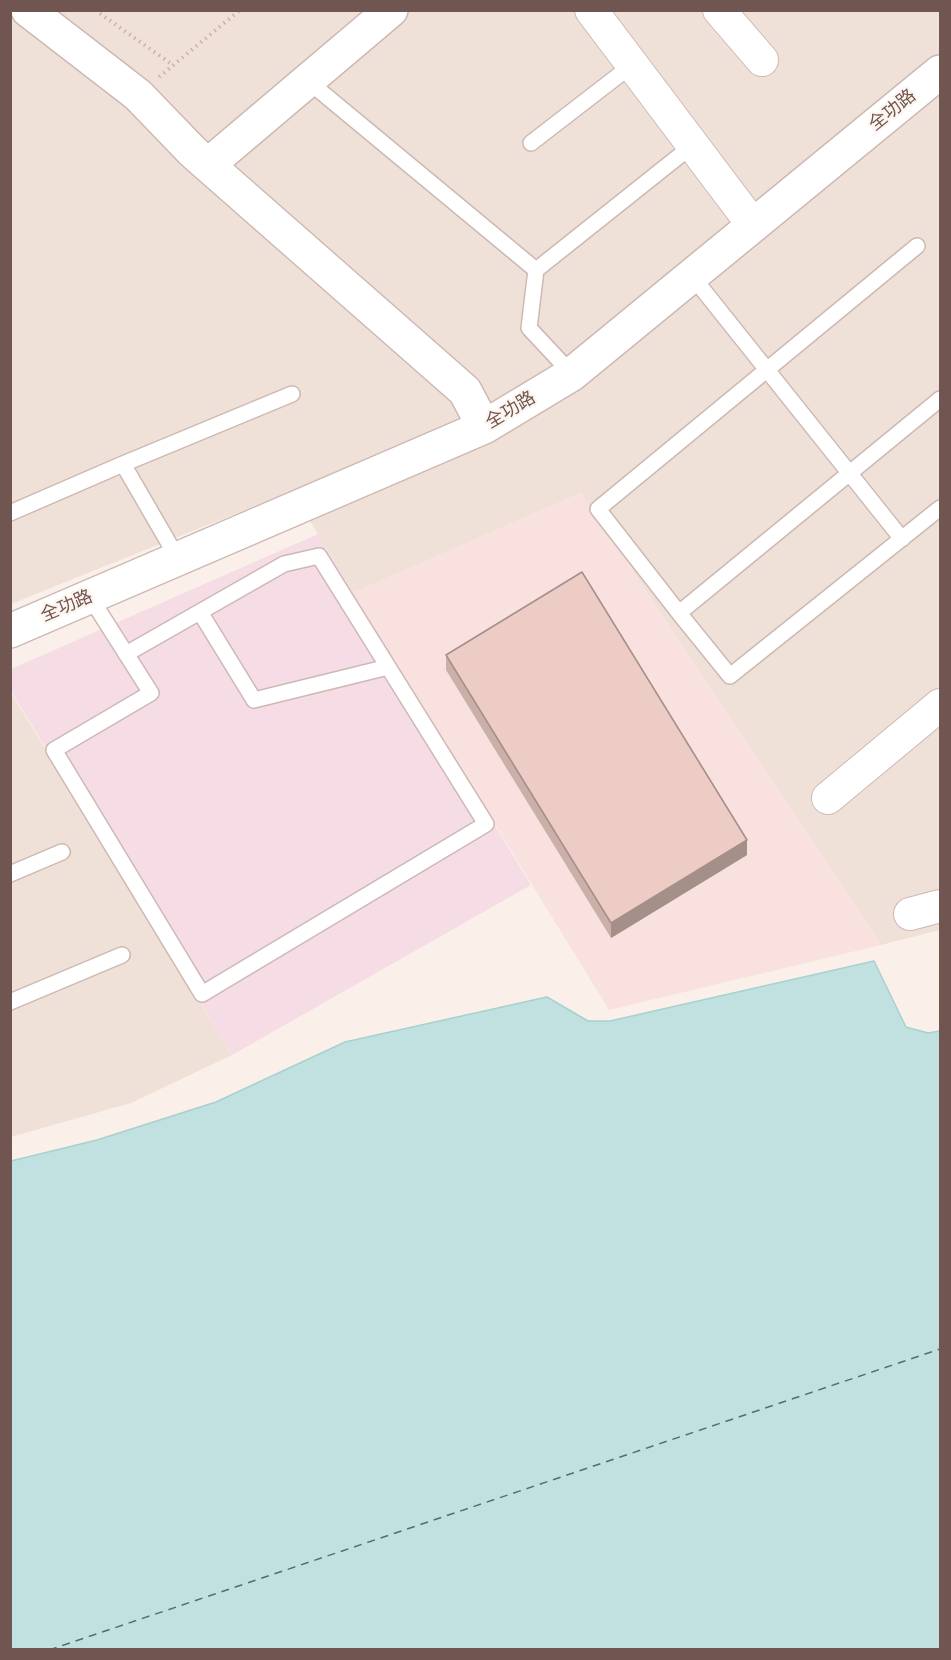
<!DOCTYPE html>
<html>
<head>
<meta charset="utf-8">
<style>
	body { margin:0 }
	#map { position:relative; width:951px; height:1660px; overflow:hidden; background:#faf0e9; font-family:"Nunito Sans",sans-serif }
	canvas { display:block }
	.frame { position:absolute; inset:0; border:12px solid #715550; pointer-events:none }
</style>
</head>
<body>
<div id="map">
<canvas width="951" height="1660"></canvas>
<div class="frame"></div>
</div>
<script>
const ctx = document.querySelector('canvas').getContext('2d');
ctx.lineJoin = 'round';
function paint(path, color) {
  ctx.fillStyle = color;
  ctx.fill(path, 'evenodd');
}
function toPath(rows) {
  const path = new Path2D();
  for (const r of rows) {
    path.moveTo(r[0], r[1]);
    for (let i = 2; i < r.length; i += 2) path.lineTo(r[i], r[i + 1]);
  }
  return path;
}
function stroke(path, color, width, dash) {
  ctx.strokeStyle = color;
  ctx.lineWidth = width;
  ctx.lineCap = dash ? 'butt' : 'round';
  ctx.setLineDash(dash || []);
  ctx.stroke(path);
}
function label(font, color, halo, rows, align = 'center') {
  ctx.font = font + ' "Nunito Sans","Noto Sans SC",sans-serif';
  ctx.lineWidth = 4.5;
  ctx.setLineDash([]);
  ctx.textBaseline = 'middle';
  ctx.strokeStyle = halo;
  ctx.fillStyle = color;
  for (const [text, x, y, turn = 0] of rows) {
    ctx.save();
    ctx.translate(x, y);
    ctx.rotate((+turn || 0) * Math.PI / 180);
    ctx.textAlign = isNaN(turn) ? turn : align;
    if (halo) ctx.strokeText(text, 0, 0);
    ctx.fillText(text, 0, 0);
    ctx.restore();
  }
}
paint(toPath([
	[11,11,940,11,940,930,881,945,581,493,353,593,292,491,11,604],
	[10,691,232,1055,131,1103,11,1137]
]), '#f0e1d8');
paint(toPath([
	[581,493,881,945,609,1010,353,593]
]), '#f8e1de');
paint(toPath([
	[318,534,531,885,232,1055,11,691,11,669]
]), '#f6dde5');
const water = toPath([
	[874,961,906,1027,928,1033,940,1031,940,1649,11,1649,11,1161,97,1140,216,1102,345,1042,547,997,588,1021,610,1021,874,961]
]);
paint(water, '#c0e1df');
stroke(water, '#a7d1d0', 1.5);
stroke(toPath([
	[49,1650,940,1349]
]), '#467472', 1.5, [8, 6]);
const service = toPath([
	[308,81,536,270,529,328,572,374],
	[531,143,632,65],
	[536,270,693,145],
	[692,276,902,539],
	[940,399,679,613,730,676,940,508],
	[123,464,292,394],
	[10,513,123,464,178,559],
	[90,597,151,693,54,750,202,994,486,824,319,556,284,564,126,654],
	[200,612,254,700,388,667],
	[679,613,598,509,917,246],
	[10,874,62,852],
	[10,1002,122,955]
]);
const minor = toPath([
	[591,10,753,225],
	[719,10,762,60],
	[828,798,940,705],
	[910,914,940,906]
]);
const tertiary = toPath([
	[28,10,138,95,193,152,465,391,484,427],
	[208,165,391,10],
	[10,631,484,427,572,374,940,72]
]);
stroke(service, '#cdb9b3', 18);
stroke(minor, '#cdb9b3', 34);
stroke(tertiary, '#cdb9b3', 36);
stroke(toPath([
	[95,10,173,65],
	[159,77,240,10]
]), '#d0afa7', 4, [1.5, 4.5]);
stroke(service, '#fff', 15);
stroke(minor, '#fff', 32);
stroke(tertiary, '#fff', 33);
paint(toPath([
	[446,655,747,855,611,938,446,670]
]), '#cbafa9');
paint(toPath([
	[747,840,747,855,611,938,611,923]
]), '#a58f89');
const building = toPath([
	[582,572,747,840,611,923,446,655,582,572]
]);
paint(building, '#ecccc4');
stroke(building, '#a58f89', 1.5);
label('18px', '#715550', '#fdf5ef', [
	["全功路",893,111,-39],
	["全功路",511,411,-31],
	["全功路",67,607,-23]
]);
</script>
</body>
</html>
